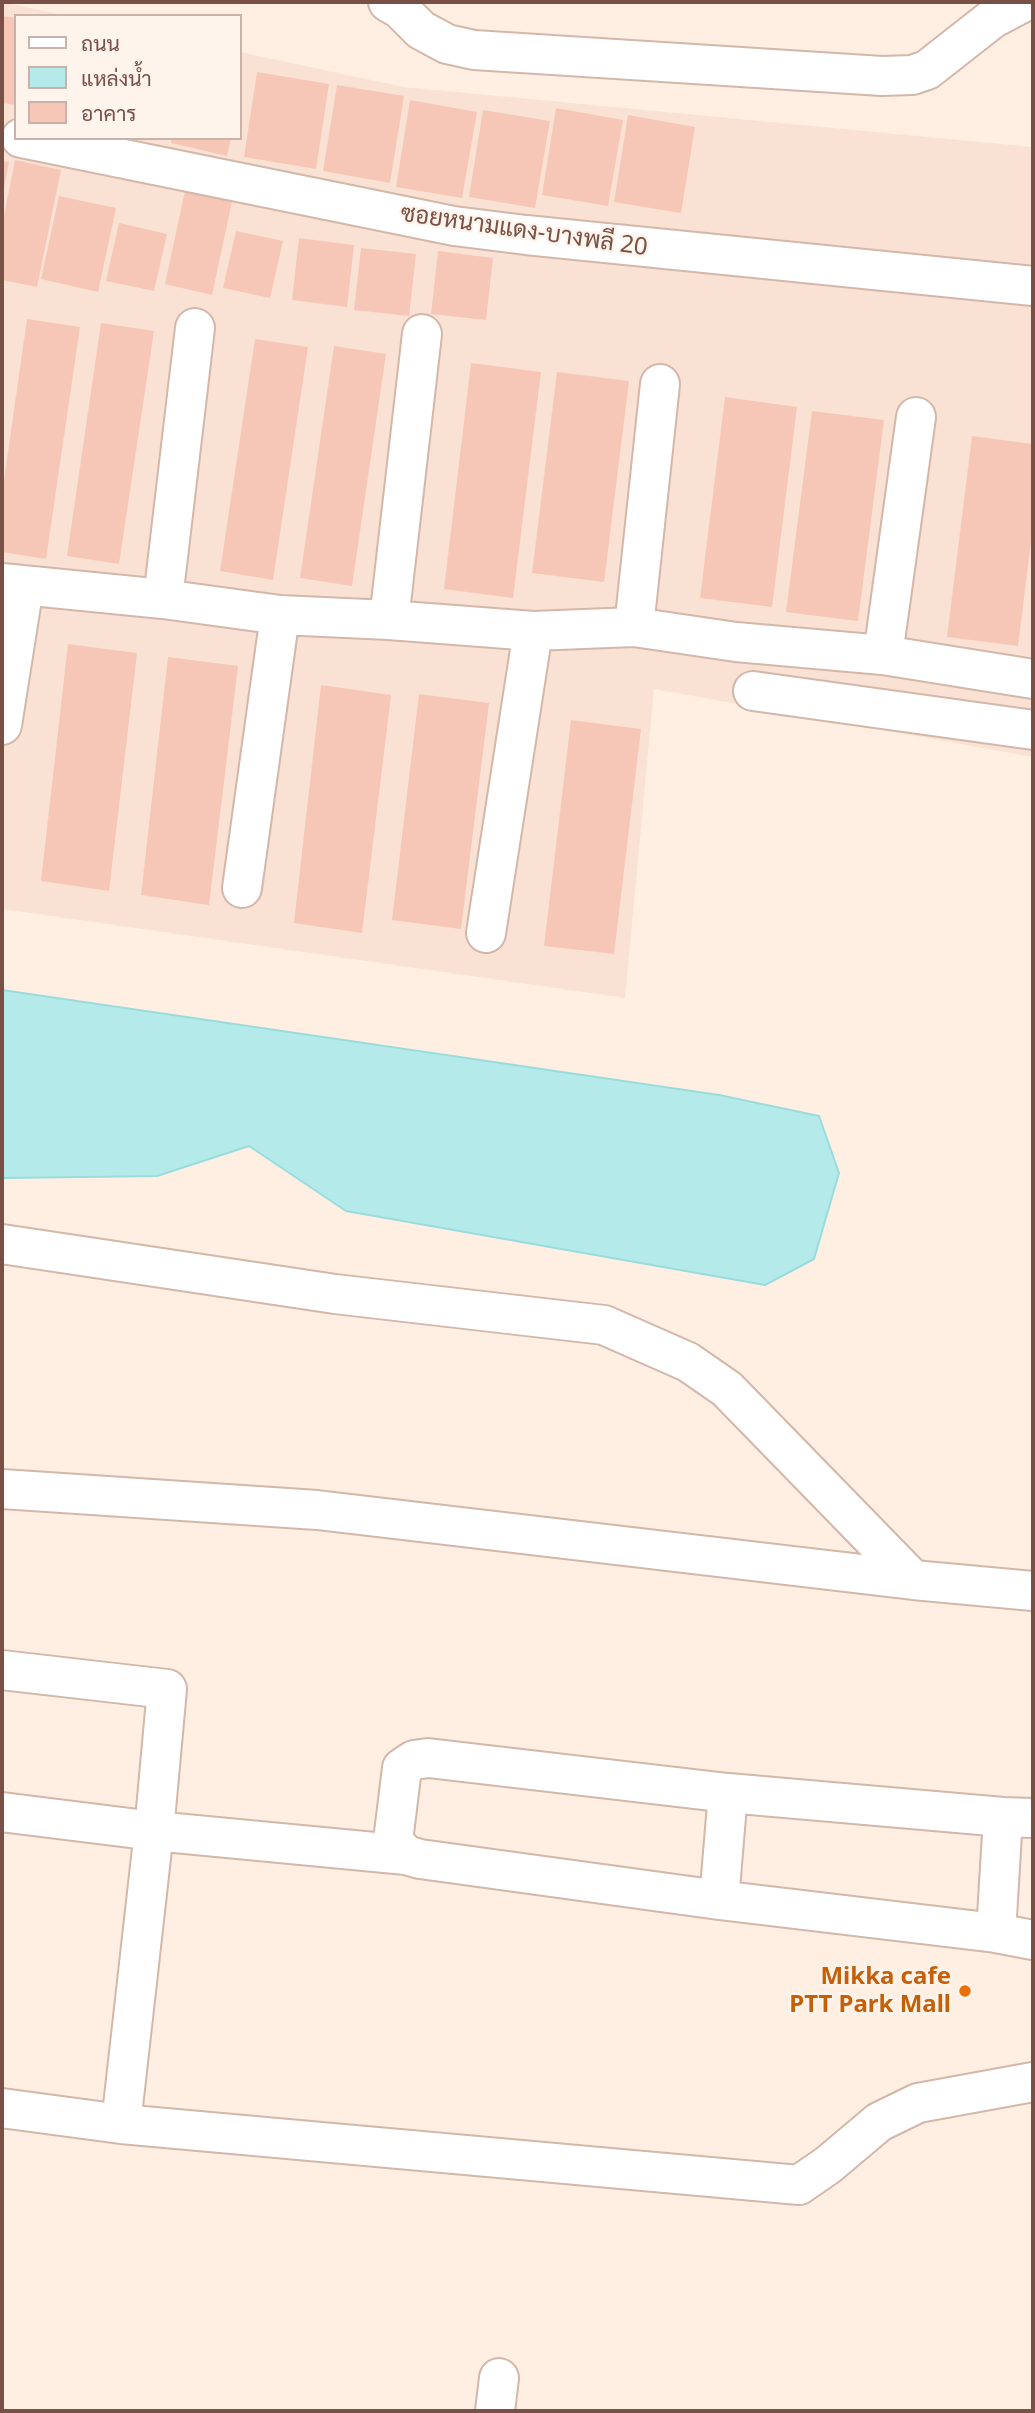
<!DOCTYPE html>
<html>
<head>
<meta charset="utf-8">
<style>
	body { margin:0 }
	#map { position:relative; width:1035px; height:2413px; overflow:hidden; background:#feefe2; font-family:"Noto Sans",Sarabun,sans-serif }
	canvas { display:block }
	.frame { position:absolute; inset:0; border:4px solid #795046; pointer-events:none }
	.legend { position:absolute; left:14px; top:14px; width:228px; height:126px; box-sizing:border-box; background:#fff4eb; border:2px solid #c9b2a9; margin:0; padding:9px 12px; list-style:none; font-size:21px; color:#795046 }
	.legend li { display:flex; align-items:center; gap:14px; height:35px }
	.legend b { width:35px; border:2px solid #c9b2a9 }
</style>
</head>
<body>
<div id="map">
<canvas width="1035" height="2413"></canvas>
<div class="frame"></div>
<ul class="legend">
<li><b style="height:9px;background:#fff"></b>ถนน</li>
<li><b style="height:19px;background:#b5eaea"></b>แหล่งน้ำ</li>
<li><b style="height:19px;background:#f6c7b7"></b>อาคาร</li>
</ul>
</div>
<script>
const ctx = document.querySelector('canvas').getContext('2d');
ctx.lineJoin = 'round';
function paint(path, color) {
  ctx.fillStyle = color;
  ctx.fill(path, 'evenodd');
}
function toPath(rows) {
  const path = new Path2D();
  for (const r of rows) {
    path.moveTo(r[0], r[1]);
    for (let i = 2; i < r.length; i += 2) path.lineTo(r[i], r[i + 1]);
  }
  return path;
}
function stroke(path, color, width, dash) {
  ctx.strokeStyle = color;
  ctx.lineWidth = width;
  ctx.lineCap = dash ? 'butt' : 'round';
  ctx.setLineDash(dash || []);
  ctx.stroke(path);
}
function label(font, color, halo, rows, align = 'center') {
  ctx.font = font + ' "Noto Sans",Sarabun,sans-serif';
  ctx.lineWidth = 5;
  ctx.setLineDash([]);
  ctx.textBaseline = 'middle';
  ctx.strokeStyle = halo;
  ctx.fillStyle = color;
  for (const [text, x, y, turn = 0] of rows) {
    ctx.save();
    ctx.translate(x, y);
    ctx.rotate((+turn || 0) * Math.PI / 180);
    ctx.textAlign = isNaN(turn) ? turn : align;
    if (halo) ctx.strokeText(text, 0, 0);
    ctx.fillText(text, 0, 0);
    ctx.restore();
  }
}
paint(toPath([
	[2,2,68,16,16,16,16,138,240,138,240,52,404,87,1033,147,1033,757,654,689,625,998,2,909]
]), '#f9e2d3');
const water = toPath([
	[2,990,719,1095,819,1116,839,1173,814,1259,765,1285,346,1211,249,1146,157,1176,5,1178,2,1177,2,990]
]);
paint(water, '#b5eaea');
stroke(water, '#9adcdd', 2);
paint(toPath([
	[2,16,16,18,16,105,2,103],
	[257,72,329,84,316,169,244,157],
	[337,85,404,96,390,183,323,171],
	[410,100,477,112,462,198,396,187],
	[556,108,623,120,608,206,542,195],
	[483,110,550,121,535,208,469,197],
	[628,115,695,127,681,213,614,202],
	[172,138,231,138,227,156,171,143],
	[15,160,61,170,37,287,2,280,2,226],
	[2,161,9,162,3,192,2,191],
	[186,186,233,197,212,295,165,284],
	[59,196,116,208,98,292,41,279],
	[119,223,167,234,154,291,106,281],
	[236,231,283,241,270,298,223,288],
	[299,238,354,245,347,307,292,300],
	[361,248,416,254,409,316,354,310],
	[438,251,493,258,486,320,431,314],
	[27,319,80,327,46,559,2,552,2,494],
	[101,323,154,331,119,564,67,556],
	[255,339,308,347,273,580,220,571],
	[334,346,386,354,352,586,300,578],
	[471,363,541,372,513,598,444,589],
	[557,372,629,381,604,582,532,573],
	[725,397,797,407,772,607,700,598],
	[812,411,884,420,858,621,786,612],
	[972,436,1033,444,1033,526,1018,646,947,637],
	[68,644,137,653,109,891,41,881],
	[168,657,238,666,209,905,141,895],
	[321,685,391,695,362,933,294,923],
	[419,694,489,703,461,929,392,920],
	[571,720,641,729,614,954,544,946]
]), '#f6c7b7');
const minor = toPath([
	[388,2,400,9,421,30,447,44,474,50,882,76,912,75,927,70,992,19,1024,2],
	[21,138,454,226,526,235,1033,286],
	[2,583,163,599,280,615,389,620,533,631,634,627,736,642,883,655,1033,679],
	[163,599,195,328],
	[389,620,422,334],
	[634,627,660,384],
	[883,655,916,417],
	[753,691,1033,730],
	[2,725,24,586],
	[242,888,280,615],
	[486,933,533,631],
	[2,1244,335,1294,604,1325,688,1362,727,1389,913,1580,1033,1591],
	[2,1489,317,1510,913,1580],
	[2,1670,167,1689,154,1831,121,2124],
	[2,1812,154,1831,406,1855],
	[1033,1818,1003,1817,996,1933,1033,1940],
	[719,1900,420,1859,406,1855,393,1841,402,1768,414,1760,428,1758,728,1793],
	[996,1933,719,1900,728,1793,1003,1817],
	[2,2108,121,2124,799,2185,828,2165,879,2122,918,2103,1033,2082],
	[495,2411,499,2378]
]);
stroke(minor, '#d3b7aa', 42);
stroke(minor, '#fff', 38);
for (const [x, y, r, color] of [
	[965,1991,7,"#e8710a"]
]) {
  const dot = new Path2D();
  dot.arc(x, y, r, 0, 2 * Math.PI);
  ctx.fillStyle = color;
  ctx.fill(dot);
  stroke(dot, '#fff4eb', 2.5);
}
label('24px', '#795046', '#fff4eb', [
	["ซอยหนามแดง-บางพลี 20",524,231,8]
]);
label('bold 24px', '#c56008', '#fff4eb', [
	["Mikka cafe",951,1977],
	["PTT Park Mall",951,2005]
], 'right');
</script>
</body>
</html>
